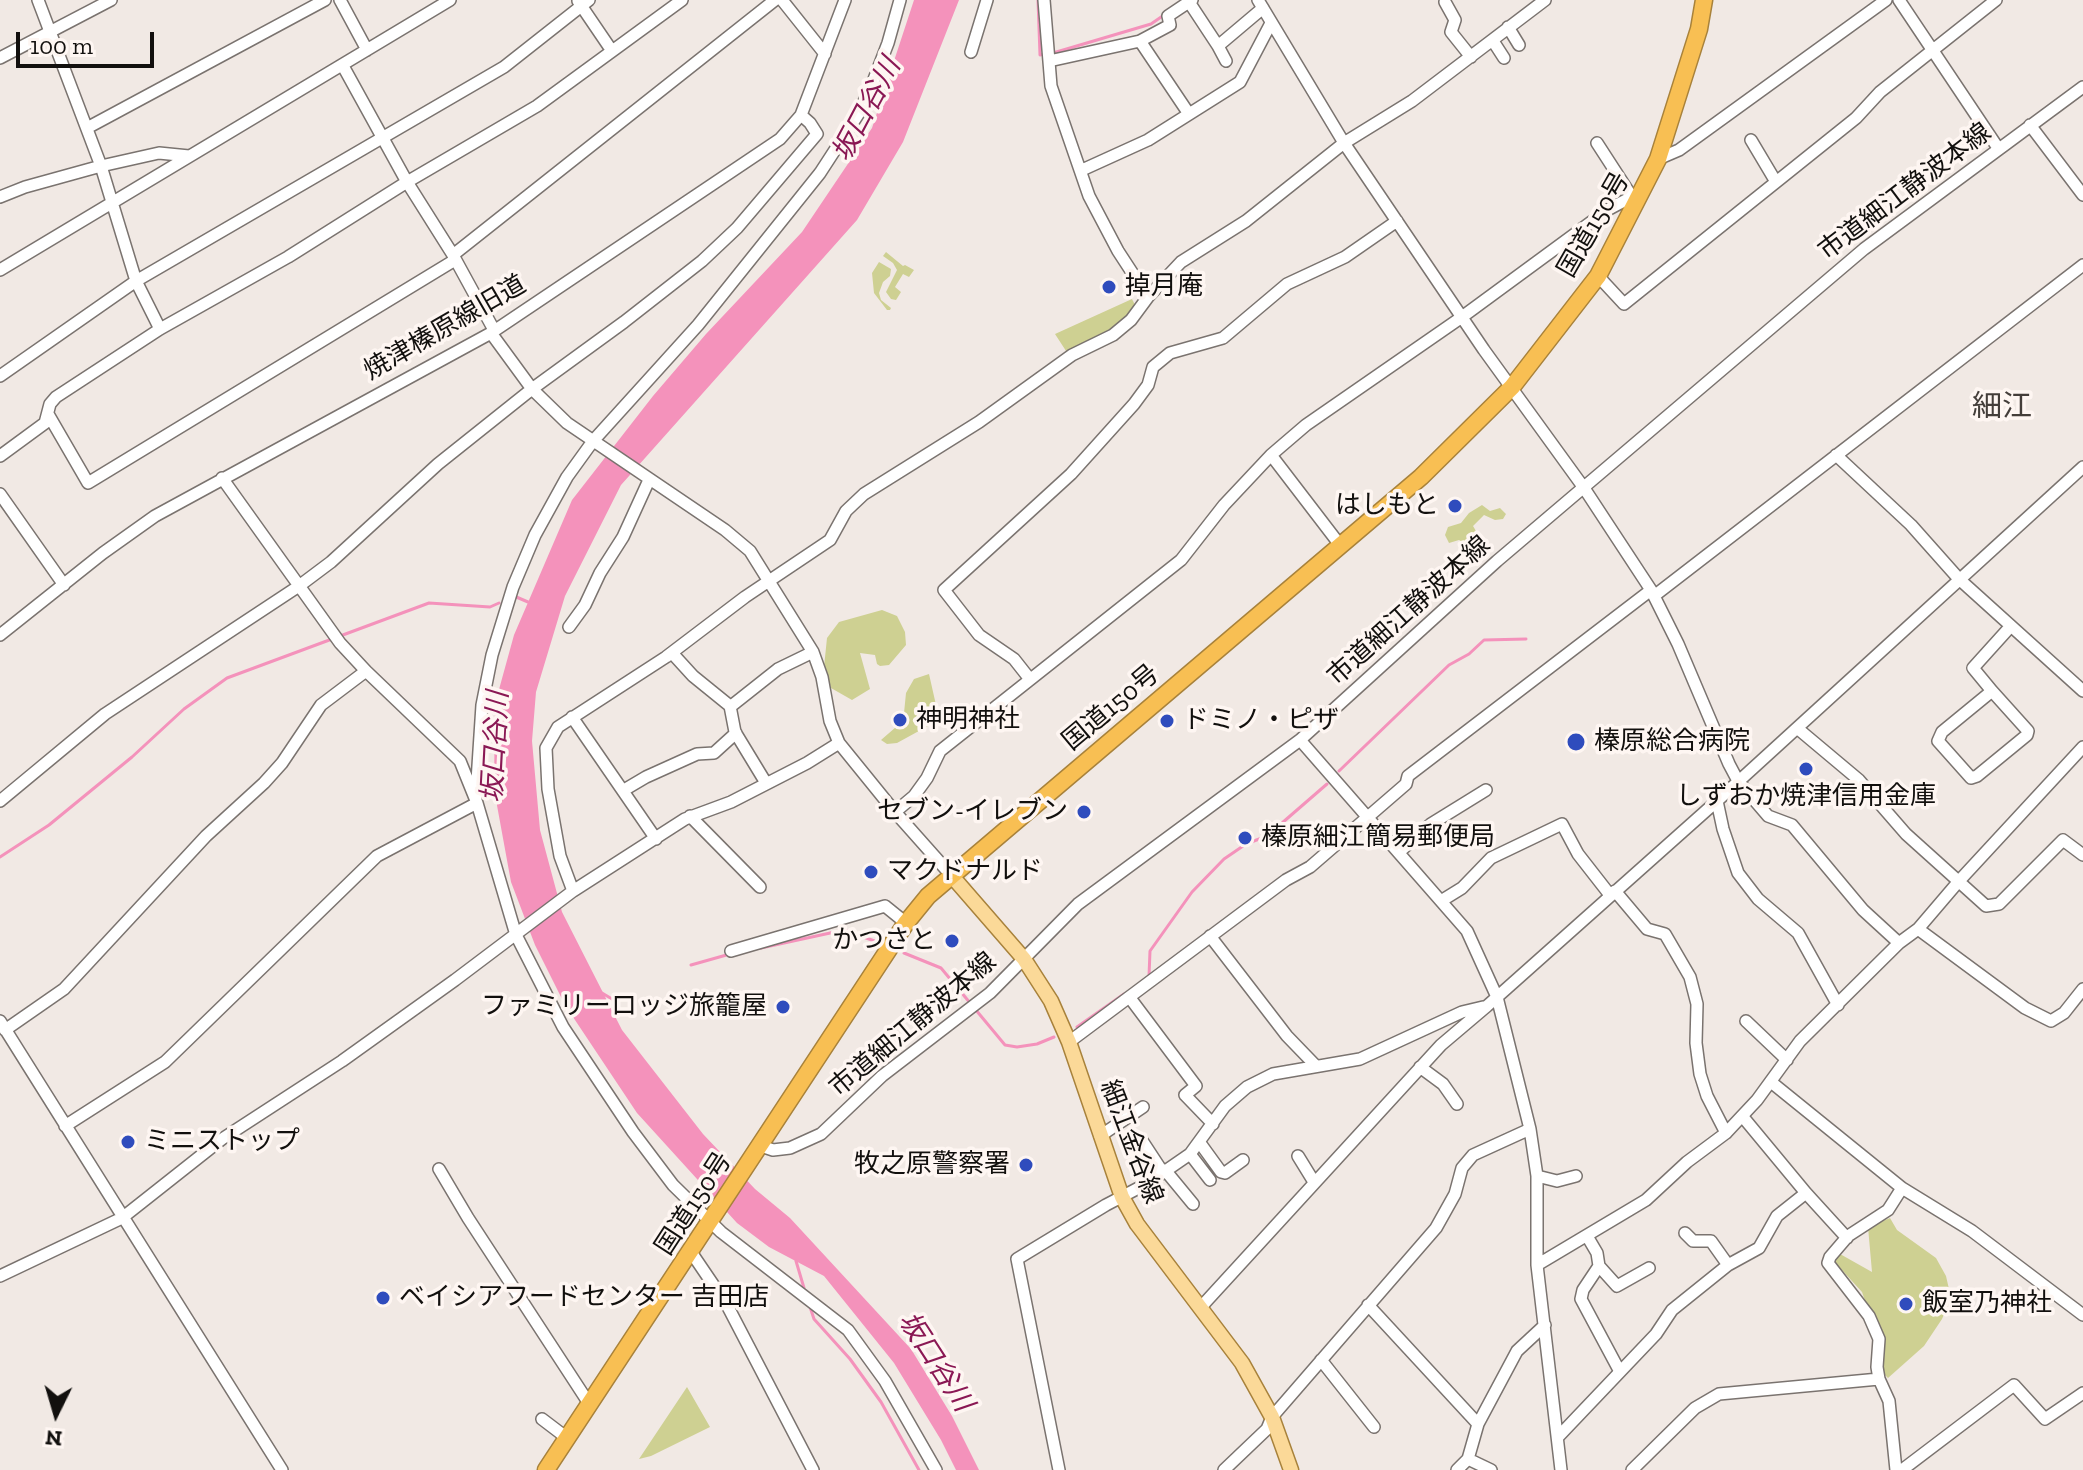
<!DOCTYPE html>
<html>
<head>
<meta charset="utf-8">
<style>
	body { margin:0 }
	#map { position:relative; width:2083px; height:1470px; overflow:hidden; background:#f1e9e4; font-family:"Zilla Slab",serif }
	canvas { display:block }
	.north { position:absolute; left:16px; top:1374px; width:80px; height:80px; -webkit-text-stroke:6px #fef6f2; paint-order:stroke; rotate:185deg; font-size:22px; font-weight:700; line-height:32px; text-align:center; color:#12100e }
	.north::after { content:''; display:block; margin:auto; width:28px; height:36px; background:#12100e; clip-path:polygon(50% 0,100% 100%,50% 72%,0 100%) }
	.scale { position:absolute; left:16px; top:32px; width:138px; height:36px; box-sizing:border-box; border:4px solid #12100e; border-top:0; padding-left:10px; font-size:24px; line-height:28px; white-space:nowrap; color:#12100e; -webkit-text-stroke:6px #fef6f2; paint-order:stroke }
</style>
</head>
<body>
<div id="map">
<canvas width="2083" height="1470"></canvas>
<div class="north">N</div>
<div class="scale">100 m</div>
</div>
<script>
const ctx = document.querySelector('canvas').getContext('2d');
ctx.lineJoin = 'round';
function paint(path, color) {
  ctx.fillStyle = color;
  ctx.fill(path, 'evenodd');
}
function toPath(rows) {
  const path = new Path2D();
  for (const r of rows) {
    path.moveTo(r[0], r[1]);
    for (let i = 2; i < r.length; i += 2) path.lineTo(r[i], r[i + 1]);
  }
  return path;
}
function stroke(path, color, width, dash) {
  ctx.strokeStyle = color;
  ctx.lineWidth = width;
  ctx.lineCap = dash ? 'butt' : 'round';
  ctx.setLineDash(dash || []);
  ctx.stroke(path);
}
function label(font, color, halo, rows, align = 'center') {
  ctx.font = font + ' "Zilla Slab","Noto Sans JP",serif';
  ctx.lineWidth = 7;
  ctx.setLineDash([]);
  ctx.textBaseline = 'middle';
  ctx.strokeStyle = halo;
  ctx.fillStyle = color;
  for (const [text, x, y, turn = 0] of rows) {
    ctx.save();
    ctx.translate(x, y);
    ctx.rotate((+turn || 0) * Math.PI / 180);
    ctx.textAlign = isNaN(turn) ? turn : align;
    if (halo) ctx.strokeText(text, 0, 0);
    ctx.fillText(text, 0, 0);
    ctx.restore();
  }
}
paint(toPath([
	[886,252,903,266,905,265,914,270,909,277,903,274,895,287,901,292,896,300,891,299,886,292,897,270,893,263,883,256],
	[879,262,891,269,890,276,883,282,879,293,881,300,891,308,890,310,887,310,874,293,872,273],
	[1132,299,1136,307,1114,332,1068,354,1055,334],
	[1482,505,1490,511,1500,508,1506,514,1503,519,1495,520,1484,515,1473,526,1482,541,1472,547,1459,540,1449,543,1445,535,1448,527,1461,523,1469,513],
	[882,610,897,616,905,632,906,645,889,665,880,666,877,664,875,655,860,653,870,689,852,700,831,688,824,667,827,638,839,622],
	[929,674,936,705,928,726,897,743,887,744,881,740,896,727,904,713,906,693,914,679],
	[1890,1218,1897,1230,1936,1258,1946,1276,1951,1298,1942,1319,1924,1346,1888,1378,1877,1367,1874,1327,1862,1292,1830,1257,1840,1254,1872,1272,1868,1227],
	[687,1387,710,1427,651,1456,639,1459]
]), '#ced092');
paint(toPath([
	[914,0,959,0,903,142,857,220,621,485,565,596,536,692,532,741,540,830,562,912,622,1030,703,1134,755,1189,790,1218,911,1349,952,1416,979,1470,956,1470,941,1440,894,1363,824,1276,769,1247,737,1223,637,1113,565,1005,535,945,511,882,494,789,495,704,514,635,572,500,653,396,706,334,802,232,872,128]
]), '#f492bb');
stroke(toPath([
	[1038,0,1040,55,1044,54],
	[1053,53,1151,24,1164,15],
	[514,596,528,602],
	[1339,771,1449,665,1469,654,1484,640,1526,639],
	[0,857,49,825,132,757,184,709,227,678,429,603,490,607,499,603],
	[761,948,844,930,880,943],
	[904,953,941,968,1005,1045,1017,1047,1037,1044,1054,1037],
	[691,965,730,954],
	[1149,976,1150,951,1192,892,1224,859,1246,844,1267,836,1327,784],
	[602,993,612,999],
	[1077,1027,1124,994],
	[796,1261,804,1288],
	[809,1304,814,1319,850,1359,881,1402,919,1470]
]), '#f492bb', 3);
const minor = toPath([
	[38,0,101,166,136,281,160,329],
	[340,0,367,50],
	[782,0,825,54],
	[1044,0,1051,86,1089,196,1118,251,1148,297],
	[1258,0,1344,143,1484,350,1584,488,1651,590,1678,644,1729,764,1738,781,1768,816,1792,825,1863,910,1899,943],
	[1899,0,1998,148],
	[578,1,612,51],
	[1189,2,1218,46],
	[1445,2,1455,20,1451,32,1471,57],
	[1508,27,1519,45],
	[1140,41,1189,114],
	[1493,41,1504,58],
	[971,52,987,0],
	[0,58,111,0],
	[1049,61,1140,41,1170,25,1168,16,1192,0],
	[1226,61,1218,46,1263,8],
	[343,66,407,182,453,255,494,330],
	[2030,125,2083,195],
	[87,128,325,0],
	[1751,140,1776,182],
	[1597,143,1632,197],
	[1658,159,1679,150,1886,0],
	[1082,170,1148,140,1240,82,1271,23],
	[0,197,25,187,101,166,159,153,189,156],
	[453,255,775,0],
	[0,270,450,0],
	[1598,276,1624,304,1856,118,1880,92,1996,0],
	[491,333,532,389,567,423,725,530,750,551,813,652,822,677,830,721,839,743,895,812,951,875],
	[0,376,136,281,504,67,589,0],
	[48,414,88,483,455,260],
	[1271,455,1340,545],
	[1836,455,1911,525,1959,579,2083,691],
	[0,456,45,423,50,404,56,397,160,329,288,257,407,182,537,106,682,0],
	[222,478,340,643,366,671,460,761,477,803,516,935,563,1027,633,1132,673,1185,721,1232,848,1330,885,1381,936,1470],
	[0,494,64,585],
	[1654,596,2083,265],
	[569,627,585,605,600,573,623,537,649,480],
	[0,635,103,553,155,516,491,333,780,139,801,115,845,0],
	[672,653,693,676,730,706,735,732,766,783],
	[1029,678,1014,659,979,635,944,590,1071,474,1134,404,1148,385,1153,367,1170,353,1223,338,1287,284,1345,257,1397,221],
	[1992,691,2028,731,2027,735,1977,776,1971,778,1938,741,1942,732,1992,691,1973,668,2010,627],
	[730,707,778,669,813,652],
	[572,717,656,839],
	[1797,728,1859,780,1906,834,1986,906,1999,904,2063,840,2083,855],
	[1300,740,1467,931,1497,997,1530,1129,1537,1176,1537,1265,1561,1470],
	[624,790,646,777,697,754,714,753,736,733],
	[476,796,482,705,492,655,513,587,535,535,567,477,593,441,698,325,820,173,859,113,873,82,888,43,900,0],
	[0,801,105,714,299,586,331,562,438,464,532,389,624,322,702,261,737,228,817,134,810,123,801,115],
	[1717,801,1723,829,1738,873,1758,899,1798,933,1838,1005],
	[895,812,914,796,927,778,940,751,1181,560,1224,505,1271,455,1306,425,1462,317,1609,209,1639,193],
	[690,816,760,887],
	[1399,852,1431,824,1486,790],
	[573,891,560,856,548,789,546,748,558,727,666,657,745,597,830,540,846,511,864,494,979,422,1072,355,1113,335,1131,320,1148,297,1181,262,1246,221,1344,143,1412,101,1545,0],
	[1615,891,1647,929,1665,934,1690,977,1697,1004,1696,1043,1700,1074,1707,1096,1726,1133],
	[1441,901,1462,888,1491,858,1562,824,1578,854,1610,895],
	[1918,929,2025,1008,2051,1021,2064,1013,2083,989],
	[1210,936,1287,1036,1316,1066],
	[731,951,885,906,906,923],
	[1130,998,1196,1086,1185,1095,1213,1124],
	[0,1021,282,1470],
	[1746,1021,1787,1060],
	[5,1030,64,989,206,836,264,783,282,763,321,705,366,671],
	[1069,1042,1286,880,1310,867,1406,784,1408,776,1651,590],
	[1420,1067,1443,1084,1457,1104],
	[1771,1082,1902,1188,1972,1231,2083,1315],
	[1743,1117,1806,1193,1847,1238],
	[65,1126,165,1062,377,856,477,803],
	[1100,1136,1143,1107],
	[1141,1139,1162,1171],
	[1200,1143,1221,1172,1225,1173,1243,1160],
	[761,1146,773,1150,790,1148,821,1134,882,1076,990,993,1078,904,1300,740,1497,561,1864,249,2083,87],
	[1190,1154,1210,1180],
	[1298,1156,1314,1182],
	[439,1169,468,1218,590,1405],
	[1165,1170,1193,1204],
	[1537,1176,1557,1181,1576,1176],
	[1685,1233,1693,1241,1711,1241,1728,1265],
	[1587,1236,1597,1253,1599,1266,1583,1290,1581,1299,1619,1370],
	[691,1252,727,1305,813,1470],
	[1537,1265,1646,1200,1687,1162,1726,1133,1757,1100,1800,1041,1899,943,1918,929,1959,881,2083,747],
	[1599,1266,1617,1286,1649,1268],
	[0,1276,122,1218,222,1139,342,1061,455,980,573,891,685,819,731,802,807,763,839,743],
	[1368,1305,1478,1424],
	[1201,1307,1441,1045,1487,1006,1717,801,2083,467],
	[1321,1360,1374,1427],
	[542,1419,567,1438],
	[1558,1437,1656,1334,1672,1310,1728,1265,1759,1248,1777,1216,1806,1193],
	[1468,1459,1491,1470],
	[1059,1470,1017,1259,1106,1205,1148,1183,1190,1154,1225,1106,1247,1087,1273,1074,1360,1059,1462,1012,1483,1007],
	[1224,1470,1267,1429,1272,1417,1436,1228,1455,1194,1462,1168,1473,1155,1530,1129],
	[1457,1470,1468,1459,1478,1424,1517,1351,1545,1325],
	[1632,1470,1695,1408,1719,1394,1879,1379],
	[1896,1470,1889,1401,1879,1379,1877,1367,1879,1339,1869,1316,1828,1263,1830,1257,1848,1236,1888,1210,1902,1188],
	[1902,1470,2014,1385,2045,1419,2083,1393]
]);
const major = toPath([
	[951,875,1024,959,1051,1001,1069,1042,1122,1197,1137,1224,1242,1363,1272,1417,1291,1470]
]);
const highway = toPath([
	[546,1470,906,923,928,896,1421,477,1512,387,1598,276,1658,159,1699,29,1704,0]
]);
stroke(minor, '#7a736f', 14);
stroke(major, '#a8823b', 17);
stroke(highway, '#a8823b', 19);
stroke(minor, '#fff', 11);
stroke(major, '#fbd998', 14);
stroke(highway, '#f8bf53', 16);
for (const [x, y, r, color] of [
	[1109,287,8,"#2f4cbd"],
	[1455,506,8,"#2f4cbd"],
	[900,720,8,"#2f4cbd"],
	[1167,721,8,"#2f4cbd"],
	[1576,742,10,"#2f4cbd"],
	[1806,769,8,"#2f4cbd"],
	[1084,812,8,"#2f4cbd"],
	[1245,838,8,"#2f4cbd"],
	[871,872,8,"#2f4cbd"],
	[952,941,8,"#2f4cbd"],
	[783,1007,8,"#2f4cbd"],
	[128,1142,8,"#2f4cbd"],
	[1026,1165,8,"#2f4cbd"],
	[383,1298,8,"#2f4cbd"],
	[1906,1304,8,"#2f4cbd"]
]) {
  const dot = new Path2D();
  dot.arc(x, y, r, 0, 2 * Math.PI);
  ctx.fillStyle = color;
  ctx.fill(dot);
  stroke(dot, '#fef6f2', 3);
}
label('26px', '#12100e', '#fef6f2', [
	["市道細江静波本線",1905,192,-37],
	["国道150号",1594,225,-60],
	["焼津榛原線旧道",445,328,-30],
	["市道細江静波本線",1409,611,-42],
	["国道150号",1111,708,-40],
	["市道細江静波本線",913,1025,-40],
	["細江金谷線",1131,1142,69],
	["国道150号",694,1204,-57]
]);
label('26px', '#12100e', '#fef6f2', [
	["掉月庵",1125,287],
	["はしもと",1439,506,"right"],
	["神明神社",916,720],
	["ドミノ・ピザ",1183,721],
	["榛原総合病院",1594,742],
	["しずおか焼津信用金庫",1806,797,"center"],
	["セブン-イレブン",1068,812,"right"],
	["榛原細江簡易郵便局",1261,838],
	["マクドナルド",887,872],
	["かつさと",936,941,"right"],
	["ファミリーロッジ旅籠屋",767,1007,"right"],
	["ミニストップ",144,1142],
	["牧之原警察署",1010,1165,"right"],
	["ベイシアフードセンター 吉田店",399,1298],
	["飯室乃神社",1922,1304]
], 'left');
label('italic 28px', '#8a1854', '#fef6f2', [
	["坂口谷川",867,110,-62],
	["坂口谷川",496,747,-87],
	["坂口谷川",935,1362,57]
]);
label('30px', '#443e3a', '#fef6f2', [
	["細江",2002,407]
]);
</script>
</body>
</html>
